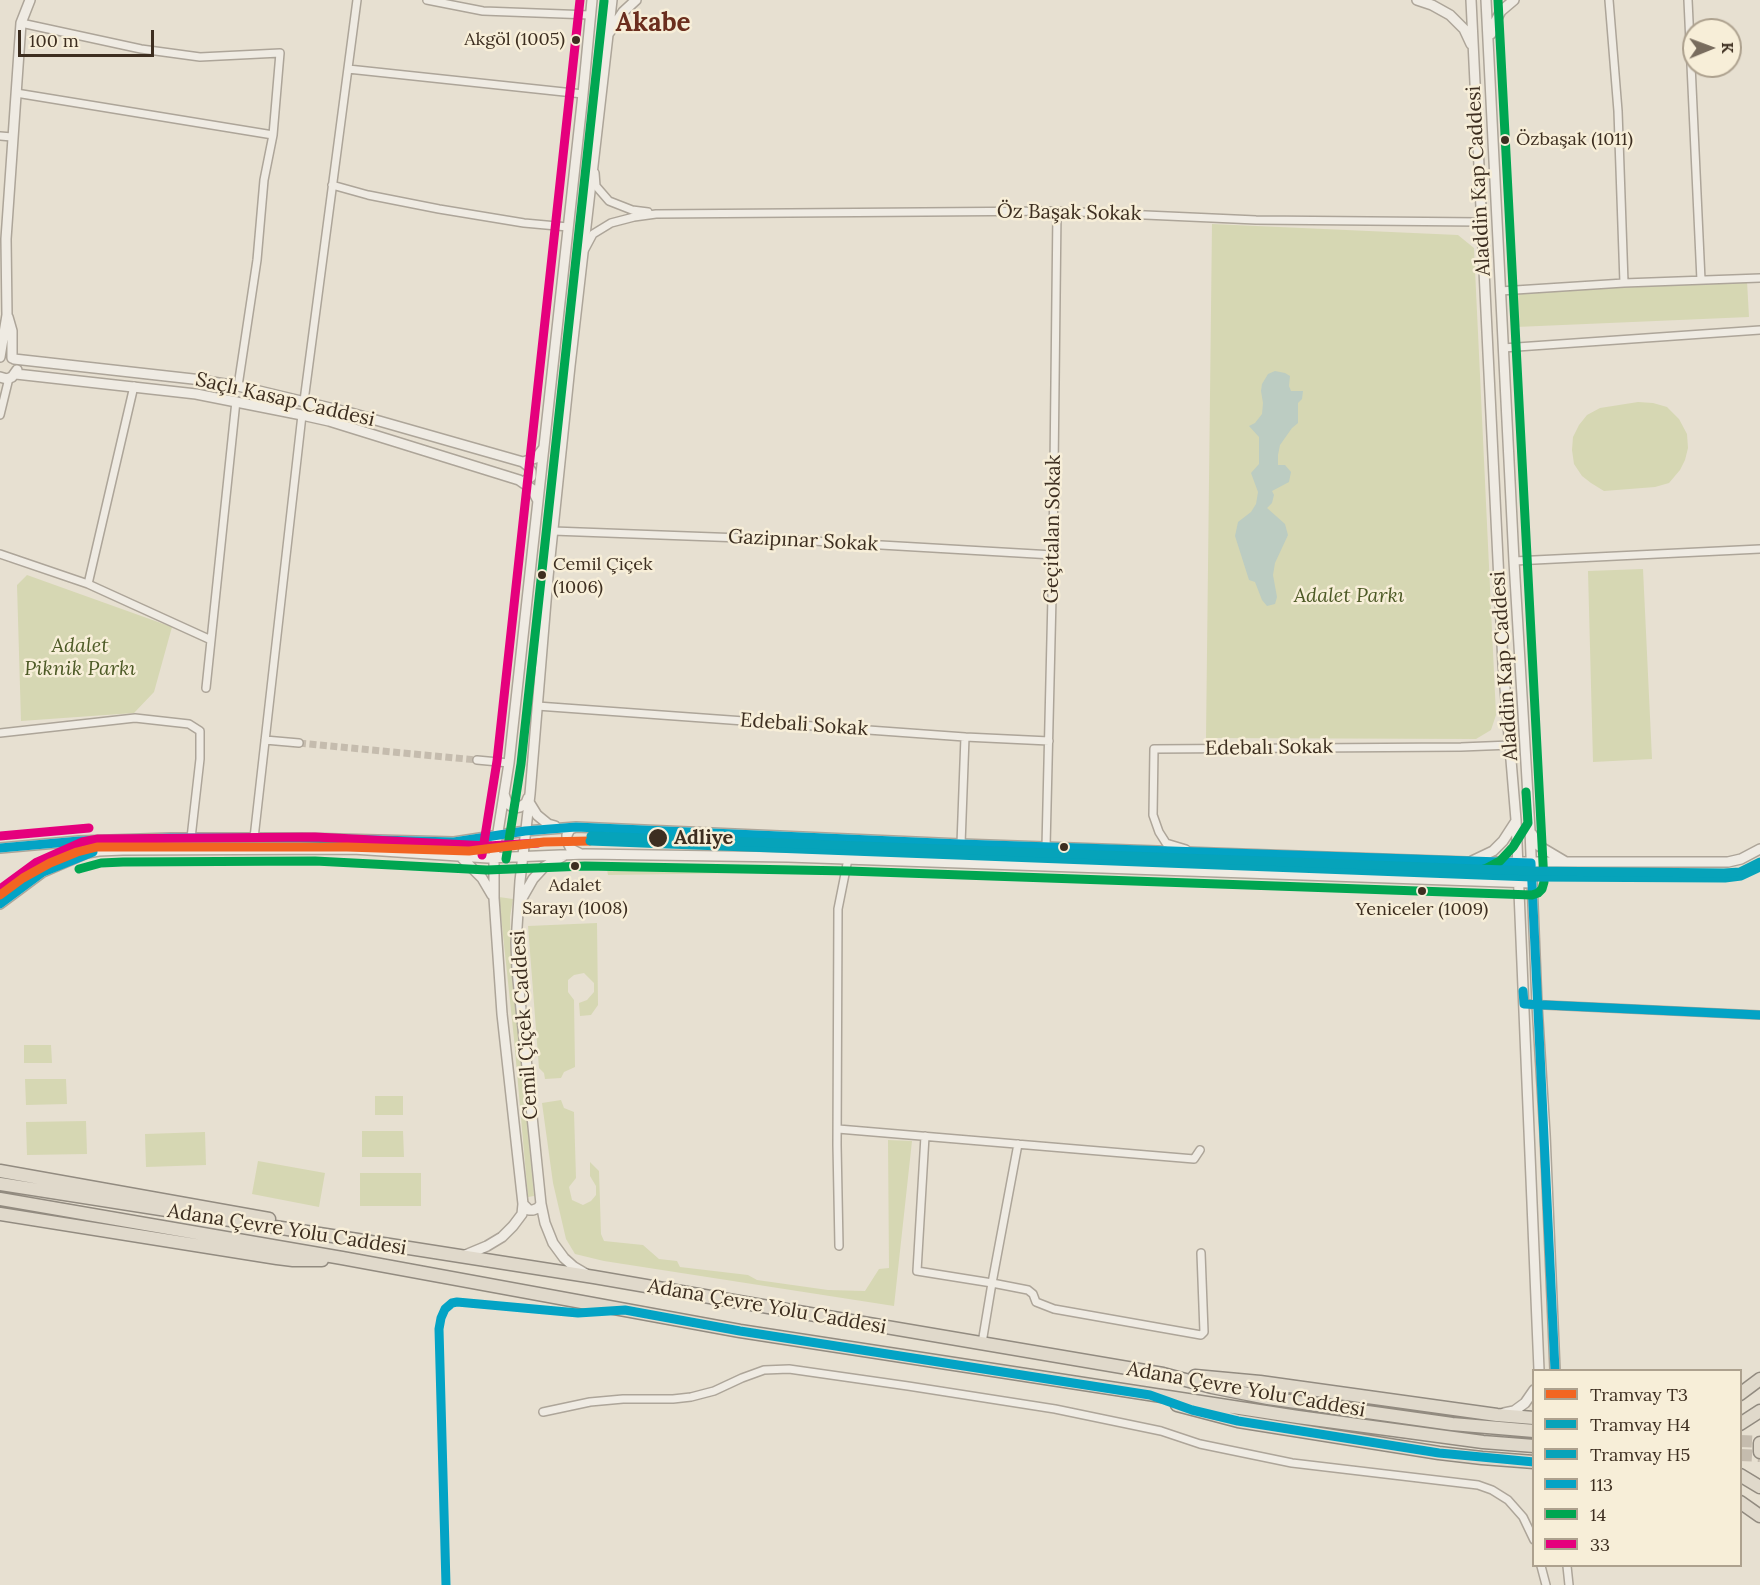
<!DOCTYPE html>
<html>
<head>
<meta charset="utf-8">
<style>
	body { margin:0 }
	#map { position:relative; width:1760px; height:1585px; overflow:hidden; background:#e7e0d1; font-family:Lora,serif }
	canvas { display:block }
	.legend { position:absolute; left:1532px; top:1369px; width:210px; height:198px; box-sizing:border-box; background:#f7eed8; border:2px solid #ada18e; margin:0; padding:8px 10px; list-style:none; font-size:18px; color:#3d2e20 }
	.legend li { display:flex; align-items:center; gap:12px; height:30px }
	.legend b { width:30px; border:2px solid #ada18e }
	.north { position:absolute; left:1682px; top:18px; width:60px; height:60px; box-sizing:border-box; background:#f7eed8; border:2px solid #ada18e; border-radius:50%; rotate:89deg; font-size:16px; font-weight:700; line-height:24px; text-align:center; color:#3d2e20 }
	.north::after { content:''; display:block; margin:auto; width:21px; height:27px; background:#786c5e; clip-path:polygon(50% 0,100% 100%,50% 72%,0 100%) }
	.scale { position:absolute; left:18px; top:30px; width:136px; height:27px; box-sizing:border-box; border:3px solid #3d2e20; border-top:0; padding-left:8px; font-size:18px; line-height:21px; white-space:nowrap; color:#3d2e20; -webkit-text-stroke:4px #f7eed8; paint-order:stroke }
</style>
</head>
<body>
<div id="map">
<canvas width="1760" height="1585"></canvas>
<ul class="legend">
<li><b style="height:8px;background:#f26522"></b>Tramvay T3</li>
<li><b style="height:8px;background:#06a3ba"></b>Tramvay H4</li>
<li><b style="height:8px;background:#06a3ba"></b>Tramvay H5</li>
<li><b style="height:8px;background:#03a3c5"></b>113</li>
<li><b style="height:8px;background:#00a651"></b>14</li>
<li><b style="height:8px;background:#e5007d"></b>33</li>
</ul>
<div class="north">K</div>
<div class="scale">100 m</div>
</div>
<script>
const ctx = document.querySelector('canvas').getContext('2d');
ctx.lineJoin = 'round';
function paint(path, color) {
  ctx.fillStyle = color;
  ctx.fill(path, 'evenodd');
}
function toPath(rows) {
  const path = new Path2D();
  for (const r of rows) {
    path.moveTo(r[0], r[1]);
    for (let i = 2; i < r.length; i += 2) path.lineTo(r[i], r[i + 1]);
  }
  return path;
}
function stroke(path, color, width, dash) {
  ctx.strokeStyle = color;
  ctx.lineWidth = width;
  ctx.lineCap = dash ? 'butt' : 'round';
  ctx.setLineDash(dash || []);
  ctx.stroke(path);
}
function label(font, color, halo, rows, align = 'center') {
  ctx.font = font + ' Lora,serif';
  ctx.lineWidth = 5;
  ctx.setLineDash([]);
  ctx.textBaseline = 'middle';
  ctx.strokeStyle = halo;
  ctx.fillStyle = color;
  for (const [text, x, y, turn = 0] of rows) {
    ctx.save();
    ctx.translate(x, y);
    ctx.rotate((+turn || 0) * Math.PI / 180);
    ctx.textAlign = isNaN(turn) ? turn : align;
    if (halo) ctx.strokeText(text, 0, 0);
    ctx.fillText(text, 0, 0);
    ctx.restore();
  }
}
paint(toPath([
	[1212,224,1458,235,1474,248,1496,715,1491,730,1476,739,1206,738],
	[1747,281,1749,317,1516,327,1514,291],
	[1638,402,1653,403,1667,407,1679,419,1687,434,1688,448,1685,460,1680,470,1669,483,1655,487,1604,491,1591,483,1582,476,1574,464,1572,450,1573,437,1579,425,1587,415,1600,408],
	[1643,569,1652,759,1593,762,1588,571],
	[27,575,172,627,154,692,134,713,21,721,17,585],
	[606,864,824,867,823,872,608,875],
	[499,897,513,899,510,917,511,952,534,1196,528,1197,514,1039],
	[597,923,598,1005,591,1015,580,1016,579,1003,587,1000,594,992,594,983,584,973,574,975,568,980,568,992,574,1000,575,1067,564,1072,561,1078,545,1079,544,1073,539,1068,528,926],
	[24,1045,51,1045,52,1063,24,1063],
	[25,1079,66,1079,67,1104,26,1105],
	[375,1096,403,1096,403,1115,375,1115],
	[561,1100,564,1108,574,1112,576,1178,569,1187,572,1200,583,1205,591,1201,596,1195,596,1186,590,1176,590,1162,599,1171,601,1234,604,1241,643,1245,659,1259,677,1261,680,1267,748,1275,757,1280,828,1290,865,1291,879,1269,889,1268,888,1140,912,1141,894,1306,604,1261,575,1254,566,1239,553,1183,542,1103],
	[86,1121,87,1154,27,1155,26,1122],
	[362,1131,403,1131,404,1157,362,1157],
	[205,1132,206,1165,146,1167,145,1134],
	[258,1161,325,1173,319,1207,252,1194],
	[360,1173,421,1173,421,1206,360,1206]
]), '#d6d7b3');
paint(toPath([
	[1275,371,1285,373,1290,376,1289,386,1291,391,1303,391,1302,399,1298,403,1298,423,1292,428,1280,445,1278,455,1278,465,1285,465,1291,472,1289,482,1272,491,1274,495,1272,503,1267,508,1285,524,1288,535,1275,563,1273,575,1277,597,1275,604,1267,606,1262,600,1255,582,1249,580,1235,536,1238,522,1251,512,1256,504,1258,492,1251,473,1259,464,1259,437,1249,426,1255,423,1262,414,1263,403,1261,391,1262,384,1268,374]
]), '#bcccc2');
stroke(toPath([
	[299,743,477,760]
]), '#c5bcae', 7, [7, 3.5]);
stroke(toPath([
	[1740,1441,1760,1442],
	[1740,1455,1760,1456]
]), '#c5bcae', 12, [12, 6]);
const minor = toPath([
	[427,0,483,11,590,15],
	[1609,0,1618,111,1624,283],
	[1688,0,1701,280],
	[21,23,141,49,200,57,280,53,273,135,264,180,257,260,238,386],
	[348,69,583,94],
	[16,93,273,135],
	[0,136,12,137],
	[595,173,596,186,609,201,632,210,648,212],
	[332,185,368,195,439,209,524,223,568,227],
	[585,249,593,234,611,223,634,217,656,214,1057,211,1256,220,1481,222],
	[1500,291,1624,283,1760,278],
	[1503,348,1760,330],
	[304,401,357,0],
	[0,415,9,378],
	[553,531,795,540,1053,555],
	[0,554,88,584,211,640],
	[1514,561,1760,549],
	[88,584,134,386],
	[206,688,236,401],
	[537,706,965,737,961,844],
	[0,733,135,718,189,724,200,731,200,759,191,838],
	[965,737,1049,741],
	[265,740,299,743],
	[477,760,509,763],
	[254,838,302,415],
	[1046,847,1053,555,1057,211],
	[1186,849,1166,843,1159,832,1153,815,1154,749,1461,747,1511,745],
	[1524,1004,1760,1015],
	[838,1129,1194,1159,1200,1150],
	[925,1136,917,1271,992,1283,1018,1144],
	[839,1246,837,1145,838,909,848,859],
	[982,1343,992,1283,1028,1290,1033,1294,1036,1302,1054,1309,1201,1335,1204,1332,1201,1253],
	[543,1412,590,1402,623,1399,673,1399,691,1397,714,1391,742,1378,764,1370,789,1369,908,1386,1055,1409,1161,1431,1200,1444,1292,1463,1478,1485,1492,1490,1508,1500,1523,1517,1534,1540],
	[1541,1566,1546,1585],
	[1567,1566,1569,1585]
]);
const tertiary = toPath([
	[1417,0,1432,5,1450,15,1464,29,1471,44],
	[1471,0,1503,664,1516,820,1539,1370],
	[1486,0,1514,561,1530,830,1537,1004,1545,1134,1555,1370],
	[609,33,623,12,636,0],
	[1491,34,1493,26,1501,11,1514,0],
	[8,317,12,331,12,358],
	[0,357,7,315,6,239,21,23,30,0],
	[14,359,193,379,238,386,351,413,523,462,536,458,543,449],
	[16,374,196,394,302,415,329,421,519,480,532,489,538,501],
	[0,377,7,379,12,377,17,370],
	[523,462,528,466,531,471,531,477,523,482],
	[504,794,507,803,514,808,520,807,526,803,528,798],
	[529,802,537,815,548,824,555,826],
	[576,827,570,829,567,835,567,841,571,849,579,853],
	[1532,834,1539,846,1566,862],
	[0,848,79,841,171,838,301,838,454,842,525,831,576,827,961,844,1467,862,1728,862,1741,859,1760,849],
	[459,855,482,878,492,895],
	[1472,861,1493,851,1503,841,1516,821],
	[521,900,533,879,544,867,565,855],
	[0,904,43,872,87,853,99,851,123,850,353,849,488,858,585,854,788,857,1532,883],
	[523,1204,529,1210,533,1210,538,1208,541,1204],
	[463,1256,487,1246,502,1237,513,1226,522,1214,523,1204,502,1014,494,898,494,857,509,763,583,94,592,0],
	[586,1274,574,1267,564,1258,553,1243,545,1223,541,1204,517,970,516,943,520,881,530,794,548,577,570,366,612,0],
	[1504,1413,1514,1411,1525,1403,1534,1390]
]);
const trunk = toPath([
	[0,1171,269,1219],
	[0,1184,594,1277,745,1303,1163,1374,1212,1387,1268,1398,1452,1424,1534,1431],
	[0,1199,342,1258,740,1331,1298,1417,1483,1442,1534,1446],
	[0,1214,277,1258,293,1260,322,1260],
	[1195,1376,1260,1382,1497,1415,1534,1418],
	[1740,1394,1760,1379],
	[1177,1405,1238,1421,1439,1453,1482,1458,1534,1462],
	[1740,1424,1760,1411],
	[1760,1443,1760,1452],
	[1740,1475,1760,1487],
	[1740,1502,1760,1516]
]);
stroke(minor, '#ada599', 10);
stroke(tertiary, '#ada599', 12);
stroke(trunk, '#928b80', 15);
stroke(minor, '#efebe3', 7);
stroke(tertiary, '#efebe3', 9);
stroke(trunk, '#e0d9cb', 12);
stroke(toPath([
	[0,848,79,841,171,838,301,838,454,842,525,831,576,827,961,844,1531,863,1555,1370],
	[0,904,43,872,93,852],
	[1523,991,1524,1004,1760,1015],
	[446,1585,439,1329,441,1318,445,1309,452,1303,457,1302,578,1313,625,1310,740,1331,1150,1395,1192,1410,1238,1421,1439,1453,1534,1462]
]), '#03a3c5', 9);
stroke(toPath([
	[506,859,521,764,604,1],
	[79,869,101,863,123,862,315,861,487,870,585,866,848,871,1532,895,1538,893,1542,889,1544,882,1498,0],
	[1471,873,1487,868,1500,861,1513,847,1528,823,1526,792]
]), '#00a651', 9);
stroke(toPath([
	[0,836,89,828],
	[482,855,497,761,580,0],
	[0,889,37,862,82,842,98,839,315,837,488,846,538,843]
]), '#e5007d', 9);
stroke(toPath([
	[0,895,23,878,50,863,77,852,97,847,347,847,469,851,544,842,590,841]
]), '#f26522', 9);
stroke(toPath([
	[590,841,1532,877,1725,878,1741,876,1760,867]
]), '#06a3ba', 9);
stroke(toPath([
	[591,836,1532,871,1724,873,1740,872,1760,862]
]), '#06a3ba', 9);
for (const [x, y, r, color] of [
	[576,40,5,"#3d2e20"],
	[1505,140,5,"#3d2e20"],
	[542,575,5,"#3d2e20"],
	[658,838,10,"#3d2e20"],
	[1064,847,5,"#3d2e20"],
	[575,866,5,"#3d2e20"],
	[1422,891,5,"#3d2e20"]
]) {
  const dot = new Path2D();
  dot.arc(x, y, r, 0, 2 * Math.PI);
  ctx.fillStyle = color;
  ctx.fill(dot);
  stroke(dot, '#f7eed8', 2);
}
label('18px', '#3d2e20', '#f7eed8', [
	["Akgöl (1005)",565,40,"right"],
	["Özbaşak (1011)",1516,140],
	["Cemil Çiçek",553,565],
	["(1006)",553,588],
	["Adalet",575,886,"center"],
	["Sarayı (1008)",575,909,"center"],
	["Yeniceler (1009)",1422,910,"center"]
], 'left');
label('20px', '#3d2e20', '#f7eed8', [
	["Aladdin Kap Caddesi",1479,181,-93],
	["Öz Başak Sokak",1069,213,1],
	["Saçlı Kasap Caddesi",285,400,13],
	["Geçitalan Sokak",1053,529,-89],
	["Gazipınar Sokak",803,541,3],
	["Aladdin Kap Caddesi",1505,666,-94],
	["Edebali Sokak",804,725,4],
	["Edebalı Sokak",1269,748,-1],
	["Cemil Çiçek Caddesi",525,1025,-94],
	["Adana Çevre Yolu Caddesi",287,1230,9],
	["Adana Çevre Yolu Caddesi",767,1307,10],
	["Adana Çevre Yolu Caddesi",1246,1390,10]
]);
label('italic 20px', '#4d5a26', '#f7eed8', [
	["Adalet Parkı",1349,596],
	["Adalet",80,646],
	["Piknik Parkı",80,669]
]);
label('bold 20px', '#3d2e20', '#f7eed8', [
	["Adliye",674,838]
], 'left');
label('bold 26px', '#6b2e1e', '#f7eed8', [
	["Akabe",653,24]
]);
</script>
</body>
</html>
